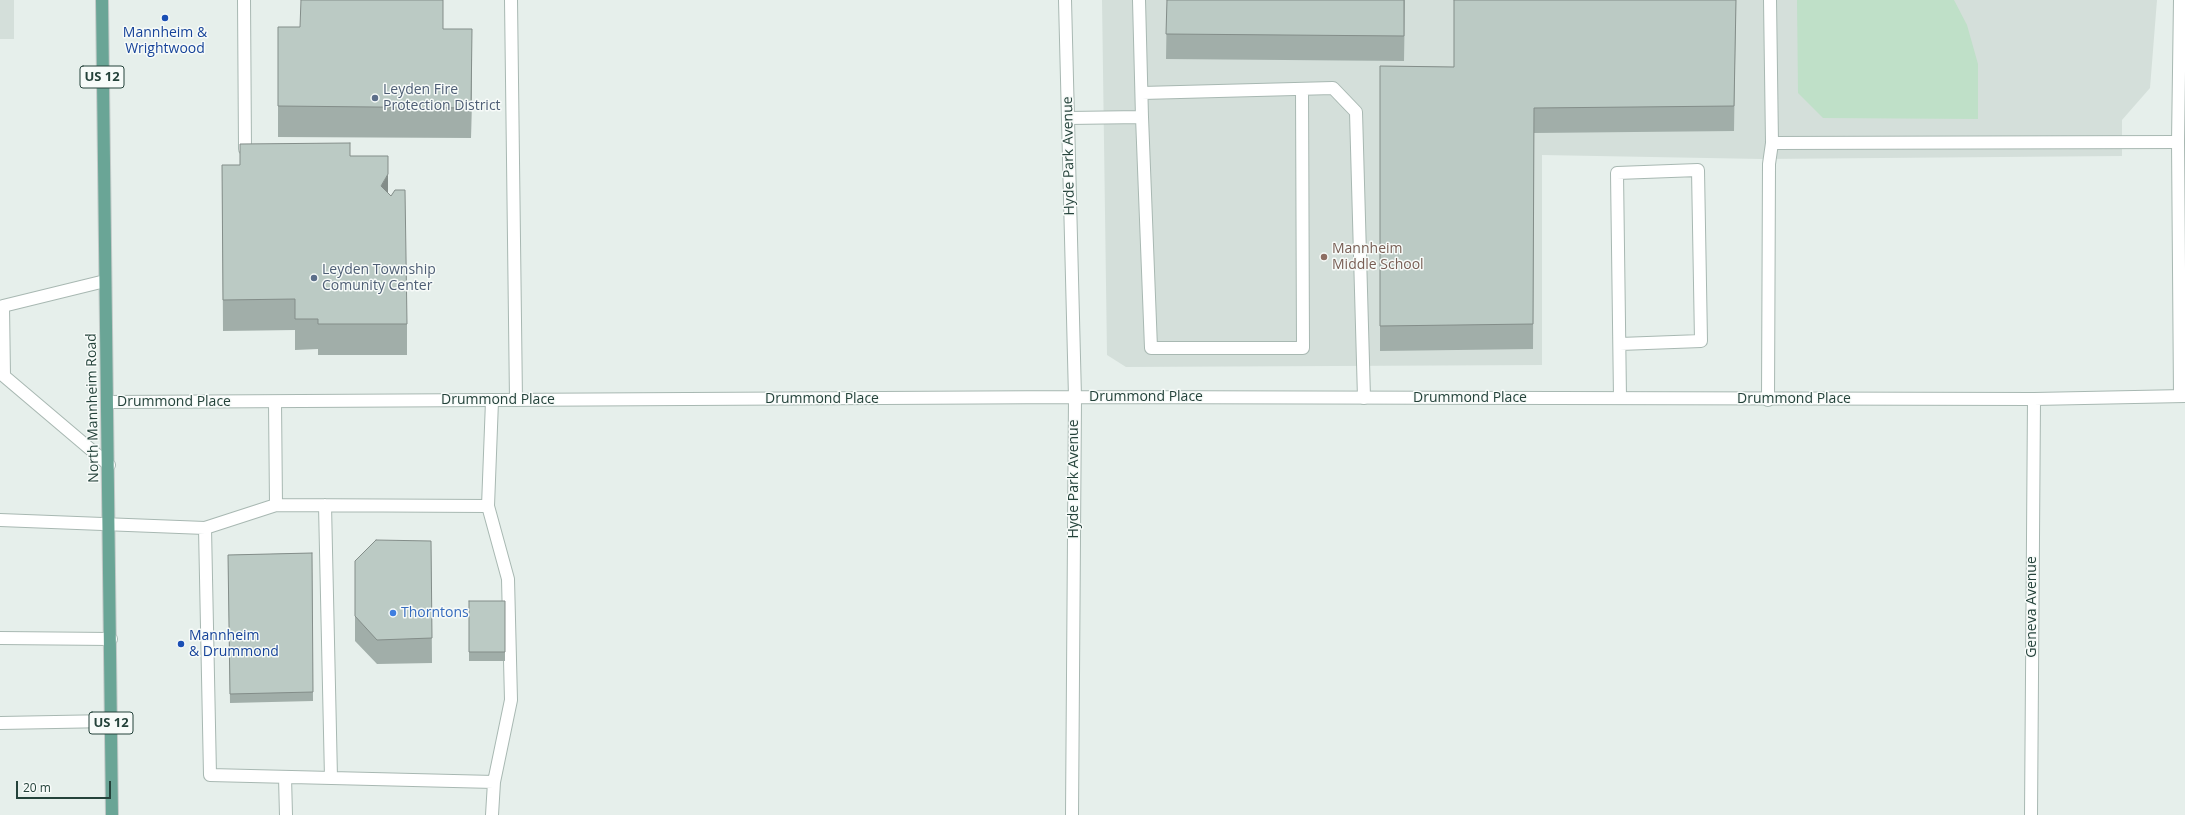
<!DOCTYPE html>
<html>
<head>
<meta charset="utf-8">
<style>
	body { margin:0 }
	#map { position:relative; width:2185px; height:815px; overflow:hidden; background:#e6efeb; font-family:"Open Sans",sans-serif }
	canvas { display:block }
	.scale { position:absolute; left:16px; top:781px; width:95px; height:18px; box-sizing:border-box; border:2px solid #24423a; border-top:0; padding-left:5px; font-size:12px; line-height:14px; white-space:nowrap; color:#24423a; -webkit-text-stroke:3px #f7fbf9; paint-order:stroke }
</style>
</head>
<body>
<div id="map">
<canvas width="2185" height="815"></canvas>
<div class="scale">20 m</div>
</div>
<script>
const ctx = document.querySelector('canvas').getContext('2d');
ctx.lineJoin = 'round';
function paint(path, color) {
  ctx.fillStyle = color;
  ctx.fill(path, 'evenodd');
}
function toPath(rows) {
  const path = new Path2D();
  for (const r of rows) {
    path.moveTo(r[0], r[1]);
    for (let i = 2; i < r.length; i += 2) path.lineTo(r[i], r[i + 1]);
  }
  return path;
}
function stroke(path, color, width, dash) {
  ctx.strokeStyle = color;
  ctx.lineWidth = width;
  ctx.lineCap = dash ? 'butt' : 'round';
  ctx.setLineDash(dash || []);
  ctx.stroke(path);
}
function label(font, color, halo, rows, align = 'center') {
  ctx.font = font + ' "Open Sans",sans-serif';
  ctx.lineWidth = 3;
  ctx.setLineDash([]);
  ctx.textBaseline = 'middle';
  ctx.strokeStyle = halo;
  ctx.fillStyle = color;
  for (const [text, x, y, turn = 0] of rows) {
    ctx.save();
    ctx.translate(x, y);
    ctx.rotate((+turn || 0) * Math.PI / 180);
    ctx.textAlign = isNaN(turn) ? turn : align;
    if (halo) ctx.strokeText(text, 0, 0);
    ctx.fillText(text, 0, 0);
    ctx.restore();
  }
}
paint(toPath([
	[0,0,14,0,14,39,0,39],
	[1102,0,2157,0,2150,88,2122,120,2122,156,1762,159,1542,155,1542,365,1126,367,1107,355]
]), '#d4dfda');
paint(toPath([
	[1797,0,1954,0,1967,25,1978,64,1978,119,1823,118,1798,93]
]), '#bfe0c8');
const lane = toPath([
	[244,0,245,149],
	[511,0,516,400],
	[1770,0,1772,143,2178,142],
	[1142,93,1333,88,1356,112,1364,398],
	[1142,117,1151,348,1303,348,1302,89],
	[1068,118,1142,117,1139,0],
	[105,281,3,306,4,376,109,465],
	[1620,344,1701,341,1698,170,1617,173,1620,398],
	[1768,400,1769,164,1772,143],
	[492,401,488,506,508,579,511,700,494,782,492,815],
	[275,402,276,505,488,506],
	[325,505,331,778],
	[0,520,205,528,276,505],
	[205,528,210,775,494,782],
	[0,638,111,639],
	[0,723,111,721],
	[285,777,286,815]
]);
const street = toPath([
	[1065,0,1075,397,1072,815],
	[2180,0,2178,142,2180,396],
	[108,402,1075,397,2034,399,2185,396],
	[2031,815,2034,399]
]);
const primary = toPath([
	[102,0,112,815]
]);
stroke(lane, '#a8b8b2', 14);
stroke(street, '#a8b8b2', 14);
stroke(primary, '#c2cac8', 14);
stroke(lane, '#fff', 12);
stroke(street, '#fff', 12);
stroke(primary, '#6aa596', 12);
paint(toPath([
	[443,0,443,29,472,60,471,138,278,137,278,27,300,27],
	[1167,0,1405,0,1404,61,1166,59],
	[1736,0,1734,131,1534,133,1533,349,1380,351,1380,66,1454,67],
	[350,156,388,193,407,324,407,355,318,355,318,349,295,350,295,330,223,331,222,165,240,165],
	[431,541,432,663,377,664,355,641,355,561],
	[312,553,313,701,230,703,228,555],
	[469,601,505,601,505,661,469,661]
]), '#a1aea9');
paint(toPath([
	[472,29,472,60,471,138,471,108],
	[388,174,388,205,381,186]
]), '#838d89');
const building = toPath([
	[301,0,443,0,443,29,472,29,471,108,278,106,278,27,300,27,301,0],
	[1167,0,1404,0,1404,36,1166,34,1167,0],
	[1454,0,1736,0,1734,106,1534,108,1533,324,1380,326,1380,66,1454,67,1454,0],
	[350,143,350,156,388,156,388,174,381,186,391,196,395,190,405,190,407,324,318,324,318,319,295,319,295,299,223,300,222,165,240,165,240,144,350,143],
	[376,540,431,541,432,638,377,640,355,616,355,561,376,540],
	[312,553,313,692,230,694,228,555,312,553],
	[469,601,505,601,505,652,469,652,469,601]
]);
paint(building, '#bbcac4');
stroke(building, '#838d89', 1);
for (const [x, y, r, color] of [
	[165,18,4,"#1a4fb4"],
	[375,98,4,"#5c6f8a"],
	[1324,257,4,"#8d6e63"],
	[314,278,4,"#5c6f8a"],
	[393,613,4,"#3f7fe0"],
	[181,644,4,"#1a4fb4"]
]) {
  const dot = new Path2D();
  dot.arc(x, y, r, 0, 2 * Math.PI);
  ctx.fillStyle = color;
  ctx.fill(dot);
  stroke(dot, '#f7fbf9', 1.5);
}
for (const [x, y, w] of [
	[102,77,44],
	[111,723,44]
]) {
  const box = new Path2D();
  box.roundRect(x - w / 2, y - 11, w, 22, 3);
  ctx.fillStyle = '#f7fbf9';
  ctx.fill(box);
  stroke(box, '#24423a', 1);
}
label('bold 13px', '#24423a', null, [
	["US 12",102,77],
	["US 12",111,723]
]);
label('14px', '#164399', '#f7fbf9', [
	["Mannheim &",165,33],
	["Wrightwood",165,49],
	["Mannheim",189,636,"left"],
	["& Drummond",189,652,"left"]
]);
label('14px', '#4e5e75', '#f7fbf9', [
	["Leyden Fire",383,90],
	["Protection District",383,106],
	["Leyden Township",322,270],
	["Comunity Center",322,286]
], 'left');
label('14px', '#24423a', '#f7fbf9', [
	["Hyde Park Avenue",1069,156,-91],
	["Drummond Place",1146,397],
	["Drummond Place",1470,398],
	["Drummond Place",822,399],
	["Drummond Place",1794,399],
	["Drummond Place",498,400],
	["Drummond Place",174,402],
	["North Mannheim Road",93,408,-91],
	["Hyde Park Avenue",1074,479,-90],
	["Geneva Avenue",2032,607,-90]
]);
label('14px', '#785e54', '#f7fbf9', [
	["Mannheim",1332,249],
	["Middle School",1332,265]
], 'left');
label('14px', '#366cbe', '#f7fbf9', [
	["Thorntons",401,613]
], 'left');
</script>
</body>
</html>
